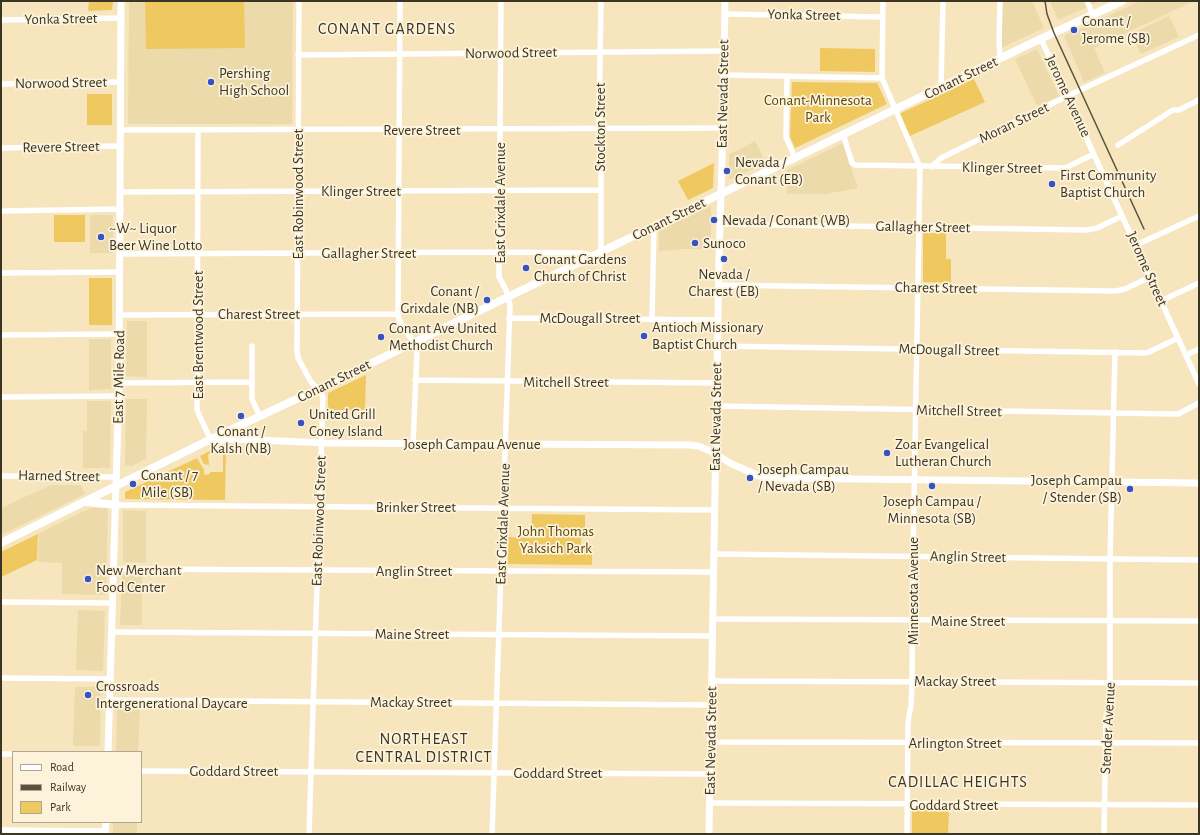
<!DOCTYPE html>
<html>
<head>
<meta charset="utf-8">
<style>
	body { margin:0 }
	#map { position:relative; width:1200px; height:835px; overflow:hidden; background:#f6e5bd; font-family:"Alegreya Sans",sans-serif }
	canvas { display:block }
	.frame { position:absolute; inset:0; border:2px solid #3b3525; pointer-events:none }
	.legend { position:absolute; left:12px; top:751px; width:130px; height:72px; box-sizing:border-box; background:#fdf3db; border:1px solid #afa792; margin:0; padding:5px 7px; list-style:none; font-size:12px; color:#3b3525 }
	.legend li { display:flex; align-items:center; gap:8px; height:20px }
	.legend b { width:20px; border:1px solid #afa792 }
</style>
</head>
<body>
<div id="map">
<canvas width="1200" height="835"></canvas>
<div class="frame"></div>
<ul class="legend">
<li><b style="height:5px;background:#fff"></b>Road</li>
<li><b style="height:5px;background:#5a523e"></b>Railway</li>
<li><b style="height:11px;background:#efc860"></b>Park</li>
</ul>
</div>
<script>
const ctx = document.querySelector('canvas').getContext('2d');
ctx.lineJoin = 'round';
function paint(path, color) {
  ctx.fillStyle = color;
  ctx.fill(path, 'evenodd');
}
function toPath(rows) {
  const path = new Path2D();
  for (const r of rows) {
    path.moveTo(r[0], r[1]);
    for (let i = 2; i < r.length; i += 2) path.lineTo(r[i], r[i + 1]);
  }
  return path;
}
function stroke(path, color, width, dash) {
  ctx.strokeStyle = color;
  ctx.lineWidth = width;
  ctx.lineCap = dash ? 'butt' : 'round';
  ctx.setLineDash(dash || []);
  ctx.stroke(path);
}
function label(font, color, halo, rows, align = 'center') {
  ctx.font = font + ' "Alegreya Sans",sans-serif';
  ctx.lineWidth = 3.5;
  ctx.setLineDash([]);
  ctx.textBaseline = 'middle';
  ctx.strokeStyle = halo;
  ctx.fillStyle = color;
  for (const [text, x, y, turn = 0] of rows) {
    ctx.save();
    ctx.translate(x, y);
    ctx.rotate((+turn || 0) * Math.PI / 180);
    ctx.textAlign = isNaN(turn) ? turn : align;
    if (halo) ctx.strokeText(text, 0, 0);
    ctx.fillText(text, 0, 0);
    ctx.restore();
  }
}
paint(toPath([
	[129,1,293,1,292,124,128,124],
	[1002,1,1032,1,1044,28,1001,48],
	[1050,1,1100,1,1058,20],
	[1140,1,1194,1,1094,48,1105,73,1084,82,1064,36],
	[1169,16,1179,37,1141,54,1131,34],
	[1037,49,1059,96,1037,106,1015,59],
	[755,141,766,163,729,180,729,154,737,151],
	[843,143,858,188,826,194,787,194,787,170],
	[711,206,711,249,680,249,673,250,659,251,659,231],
	[90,215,113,215,113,253,90,253],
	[127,321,147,321,147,377,126,376],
	[89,339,111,339,111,389,89,390],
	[126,399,147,399,146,459,132,466,125,465],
	[87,401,111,401,110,468,83,468,83,431,87,431],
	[51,485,81,485,85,494,1,535,1,508],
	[91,508,108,508,106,595,62,594,62,563,38,562,39,533],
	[123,510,146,511,146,563,123,562],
	[122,574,142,575,142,625,120,625],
	[78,610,105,611,103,671,76,670],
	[75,687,101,687,100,746,73,746],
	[117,706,140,706,138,752,116,752],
	[113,822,137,822,137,833,113,833]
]), '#eddaaa');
paint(toPath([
	[89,1,113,1,112,10,88,11],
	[145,1,244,1,245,48,146,49],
	[820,48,875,49,875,72,820,71],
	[974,79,985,102,910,136,899,114],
	[792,82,877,83,887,104,795,148,790,137],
	[87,94,112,94,112,125,87,125],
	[714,163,713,188,688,200,678,181],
	[54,215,85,215,85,242,54,242],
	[923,233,946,233,946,259,951,259,951,283,923,282],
	[89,278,112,278,112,325,89,325],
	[366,375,365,410,328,410,328,393],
	[216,448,226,449,225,500,125,499,125,492,197,458,204,470,204,475,210,474,210,472,223,472,223,454,208,454,209,465,204,464,200,456],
	[532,514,585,515,585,538,581,538,581,548,592,548,592,565,508,564,508,537,531,538],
	[38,534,37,560,1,577,1,552],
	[912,810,949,810,948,834,912,834]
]), '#efc860');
stroke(toPath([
	[299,1,297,351,298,358,311,382,321,392,323,398,309,834],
	[400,1,398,314,399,320,414,343,417,352,413,444],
	[883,1,882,78,920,167,913,557,912,681,911,706,909,715,908,724,907,834],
	[1087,1,1093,15],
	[725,14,883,17],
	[1,20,121,18],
	[1041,39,1199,384],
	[298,55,724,51],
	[1000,58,999,41,1000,1],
	[724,75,882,78],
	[787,76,786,137,795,158],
	[1,84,121,82],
	[941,87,943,1],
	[120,130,723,128],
	[198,130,197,409,199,415,211,440],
	[843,134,852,163,855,165,1065,168,1094,154],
	[1118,145,1173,110,1179,110,1199,100],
	[1,148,120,146],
	[931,167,941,158,1080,90,1199,35],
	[121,192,601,190],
	[1,211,121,209],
	[720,224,1087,230,1097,228,1122,216],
	[1136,245,1199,216],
	[601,252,601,134,599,124,601,1],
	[120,254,499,252,582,253,593,256],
	[1,273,120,272],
	[719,285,1116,291,1125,289,1150,277],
	[1161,301,1199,283],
	[120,315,398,314],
	[509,318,718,320],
	[652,319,654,226],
	[1,335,120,334],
	[252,346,252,399,260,417],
	[718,346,1145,353,1149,352,1178,338],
	[1186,355,1199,349],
	[415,380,717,383],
	[119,383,252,382],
	[1,397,119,396],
	[716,406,1173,414,1178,414,1199,403],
	[1,476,117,477],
	[117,505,715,510],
	[714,554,1199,560],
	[115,569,713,572],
	[1,602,113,603],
	[713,619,1199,621],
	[112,632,712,636],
	[1,678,111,679],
	[712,681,1199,683],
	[110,700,711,705],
	[711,741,718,742,1199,743],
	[1,754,13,754],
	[141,771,710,774],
	[709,803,1199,805],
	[1,830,106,831],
	[492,834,510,305,506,290,499,277,499,267,501,1],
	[1104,834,1106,716,1109,706,1110,687,1110,559,1115,352]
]), '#fff', 5.5);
stroke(toPath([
	[210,441,233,439,326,443,690,445,698,446,708,450,732,464,759,476,767,478,1199,483],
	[108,752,119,383,121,1],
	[105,834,106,822],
	[709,834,719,259,723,128,725,1]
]), '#fff', 7);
stroke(toPath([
	[87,502,117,505],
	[1,543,211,439,318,389,1034,42,1122,1]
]), '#fff', 8);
stroke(toPath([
	[1045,1,1047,14,1054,33,1144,229]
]), '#5a523e', 1.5);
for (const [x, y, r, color] of [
	[1074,30,4,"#3752c3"],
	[211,82,4,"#3752c3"],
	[727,171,4,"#3752c3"],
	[1052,184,4,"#3752c3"],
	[714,220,4,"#3752c3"],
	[101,237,4,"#3752c3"],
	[695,243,4,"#3752c3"],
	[724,259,4,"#3752c3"],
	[526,268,4,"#3752c3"],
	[487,300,4,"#3752c3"],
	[644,336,4,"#3752c3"],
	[381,337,4,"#3752c3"],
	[241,416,4,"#3752c3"],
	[301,423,4,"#3752c3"],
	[887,453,4,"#3752c3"],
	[750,478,4,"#3752c3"],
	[133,484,4,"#3752c3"],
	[932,486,4,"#3752c3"],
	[1130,489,4,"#3752c3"],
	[88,579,4,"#3752c3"],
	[88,695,4,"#3752c3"]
]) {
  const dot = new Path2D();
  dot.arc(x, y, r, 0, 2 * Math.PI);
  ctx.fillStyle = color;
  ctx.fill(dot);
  stroke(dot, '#fdf3db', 1.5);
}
label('15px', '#3b3525', '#fdf3db', [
	["Yonka Street",804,15,1],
	["Yonka Street",61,19,-1],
	["Norwood Street",511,53,-1],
	["Conant Street",961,78,-26],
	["Norwood Street",61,83,-1],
	["East Nevada Street",723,94,-89],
	["Jerome Avenue",1068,96,65],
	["Moran Street",1014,123,-26],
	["Stockton Street",600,127,-90],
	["Revere Street",422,130],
	["Revere Street",61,147,-1],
	["Klinger Street",1002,168,1],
	["Klinger Street",361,191],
	["East Robinwood Street",298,194,-90],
	["East Grixdale Avenue",500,203,-90],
	["Conant Street",669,219,-26],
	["Gallagher Street",923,227,1],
	["Gallagher Street",369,253],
	["Jerome Street",1147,269,66],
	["Charest Street",936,288,1],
	["Charest Street",259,314],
	["McDougall Street",590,318],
	["East Brentwood Street",198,335,-90],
	["McDougall Street",949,350,1],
	["East 7 Mile Road",119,377,-89],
	["Conant Street",334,381,-26],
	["Mitchell Street",566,382],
	["Mitchell Street",959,411,1],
	["East Nevada Street",716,417,-89],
	["Joseph Campau Avenue",472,444],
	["Harned Street",59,476,1],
	["Brinker Street",416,507],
	["East Robinwood Street",319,521,-88],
	["East Grixdale Avenue",503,524,-88],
	["Anglin Street",968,557,1],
	["Anglin Street",414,571],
	["Minnesota Avenue",913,591,-90],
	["Maine Street",968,621],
	["Maine Street",412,634],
	["Mackay Street",955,681],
	["Mackay Street",411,702],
	["Stender Avenue",1108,728,-87],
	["East Nevada Street",711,741,-89],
	["Arlington Street",955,743],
	["Goddard Street",234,771],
	["Goddard Street",558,773],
	["Goddard Street",954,805]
]);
label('15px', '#3b3525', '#fdf3db', [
	["Conant /",1082,21],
	["Jerome (SB)",1082,38],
	["Pershing",219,73],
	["High School",219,90],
	["Nevada /",735,162],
	["Conant (EB)",735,179],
	["First Community",1060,175],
	["Baptist Church",1060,192],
	["Nevada / Conant (WB)",722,220],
	["~W~ Liquor",109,228],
	["Beer Wine Lotto",109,245],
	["Sunoco",703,243],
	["Conant Gardens",534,259],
	["Church of Christ",534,276],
	["Nevada /",724,274,"center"],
	["Charest (EB)",724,291,"center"],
	["Conant /",479,291,"right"],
	["Grixdale (NB)",479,308,"right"],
	["Antioch Missionary",652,327],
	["Baptist Church",652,344],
	["Conant Ave United",389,328],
	["Methodist Church",389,345],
	["United Grill",309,414],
	["Coney Island",309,431],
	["Conant /",241,431,"center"],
	["Kalsh (NB)",241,448,"center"],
	["Zoar Evangelical",895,444],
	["Lutheran Church",895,461],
	["Joseph Campau",758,469],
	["/ Nevada (SB)",758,486],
	["Conant / 7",141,475],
	["Mile (SB)",141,492],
	["Joseph Campau",1122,480,"right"],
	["/ Stender (SB)",1122,497,"right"],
	["Joseph Campau /",932,501,"center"],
	["Minnesota (SB)",932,518,"center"],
	["New Merchant",96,570],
	["Food Center",96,587],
	["Crossroads",96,686],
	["Intergenerational Daycare",96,703]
], 'left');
label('15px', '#5b4709', '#fdf3db', [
	["Conant-Minnesota",818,100],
	["Park",818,117],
	["John Thomas",556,531],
	["Yaksich Park",556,548]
]);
ctx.letterSpacing = '1px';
label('16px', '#3b3525', '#fdf3db', [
	["CONANT GARDENS",387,29],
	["NORTHEAST",424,739],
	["CENTRAL DISTRICT",424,757],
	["CADILLAC HEIGHTS",958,782]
]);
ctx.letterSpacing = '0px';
</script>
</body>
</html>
